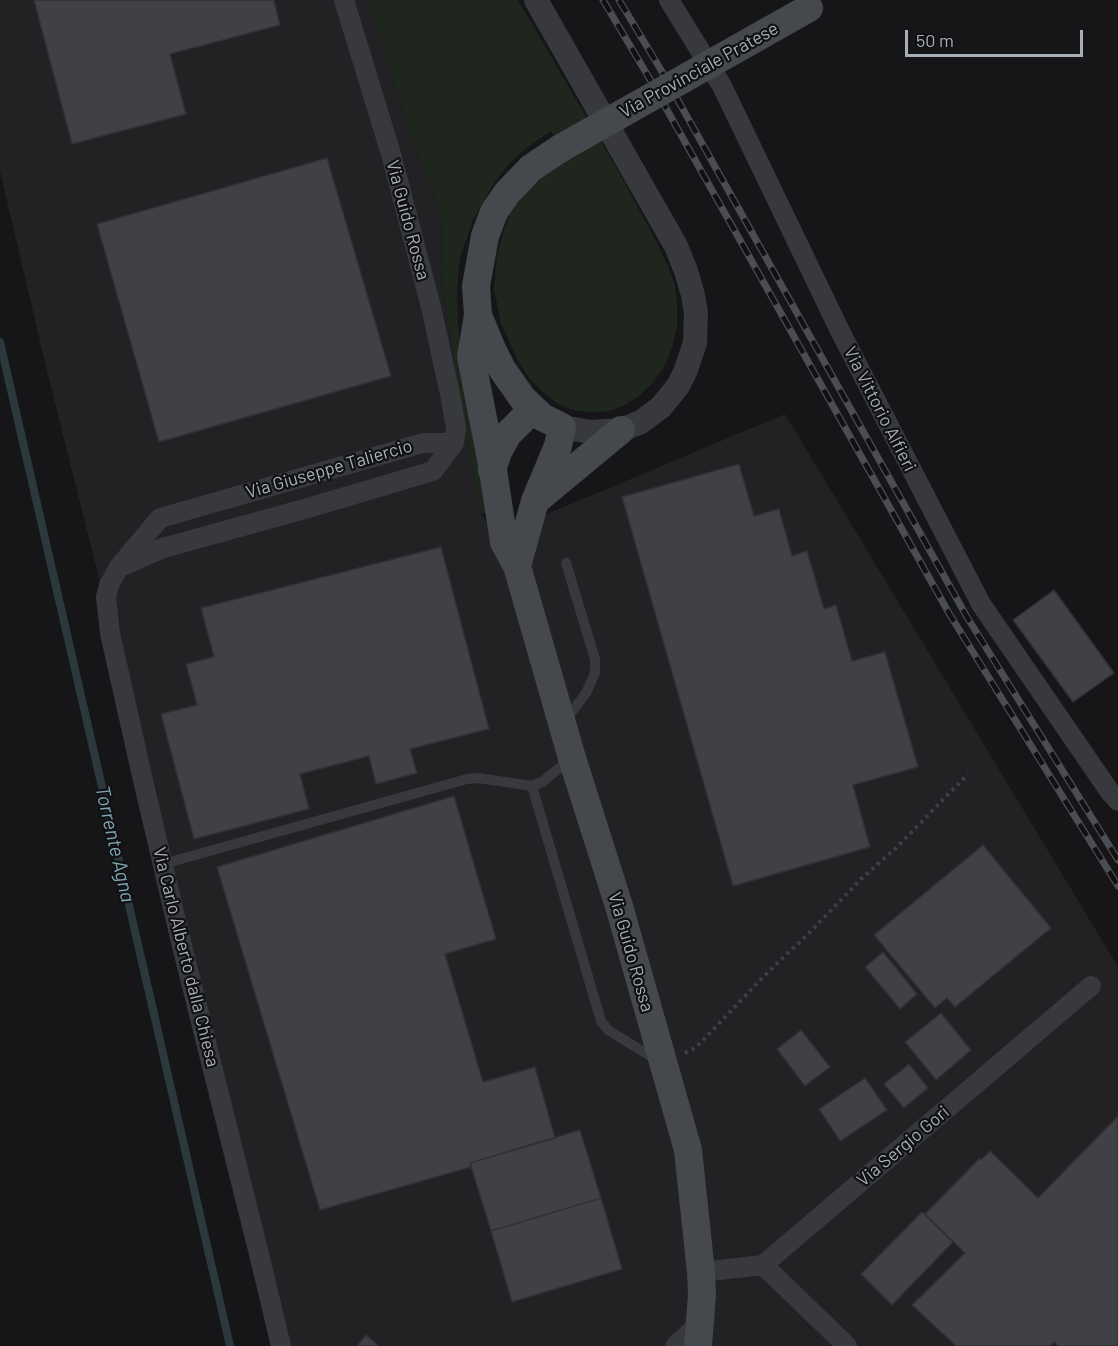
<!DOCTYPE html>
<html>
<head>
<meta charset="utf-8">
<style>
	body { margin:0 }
	#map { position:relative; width:1118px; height:1346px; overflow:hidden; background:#161618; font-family:Barlow,sans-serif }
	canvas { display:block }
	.scale { position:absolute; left:905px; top:30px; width:178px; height:27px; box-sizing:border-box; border:3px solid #a7b0b8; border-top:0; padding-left:8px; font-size:18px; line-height:21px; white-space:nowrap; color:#a7b0b8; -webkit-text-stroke:4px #111113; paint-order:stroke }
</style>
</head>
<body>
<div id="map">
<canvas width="1118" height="1346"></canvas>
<div class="scale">50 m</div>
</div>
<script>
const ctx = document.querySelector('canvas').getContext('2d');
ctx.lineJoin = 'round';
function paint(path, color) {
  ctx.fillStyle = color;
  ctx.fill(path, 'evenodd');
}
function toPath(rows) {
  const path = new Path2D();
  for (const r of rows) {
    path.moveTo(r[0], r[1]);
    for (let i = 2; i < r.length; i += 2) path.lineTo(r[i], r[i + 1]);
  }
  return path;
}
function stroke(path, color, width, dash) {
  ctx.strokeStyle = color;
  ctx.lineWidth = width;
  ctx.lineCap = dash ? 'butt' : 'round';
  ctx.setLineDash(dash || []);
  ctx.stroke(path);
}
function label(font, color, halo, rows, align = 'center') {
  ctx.font = font + ' Barlow,sans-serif';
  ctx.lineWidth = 4.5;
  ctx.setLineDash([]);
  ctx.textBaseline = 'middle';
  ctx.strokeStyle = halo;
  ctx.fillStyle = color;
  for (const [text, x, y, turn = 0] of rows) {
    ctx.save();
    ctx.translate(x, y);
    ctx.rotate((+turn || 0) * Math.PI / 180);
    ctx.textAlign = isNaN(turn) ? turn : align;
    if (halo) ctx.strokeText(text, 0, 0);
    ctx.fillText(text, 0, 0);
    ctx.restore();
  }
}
paint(toPath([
	[0,0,367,0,387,60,408,129,438,207,442,237,441,272,455,370,480,513,495,536,785,414,1118,967,1118,1346,291,1346,48,375,0,171]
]), '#222225');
paint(toPath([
	[367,0,518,0,625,183,658,245,668,266,675,286,677,304,677,326,672,348,664,367,653,383,640,395,627,404,613,410,600,412,587,412,572,410,557,403,543,392,529,378,517,359,501,323,494,289,497,254,507,221,513,208,524,194,546,174,568,160,551,131,526,148,508,165,495,182,473,220,460,258,457,290,458,322,460,345,488,512,480,513,455,370,441,272,442,237,438,207,408,129,387,60]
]), '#1e261e');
stroke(toPath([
	[0,342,230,1346]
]), '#2b383c', 8);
const building = toPath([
	[34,0,274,0,280,25,170,54,186,114,72,144,34,0],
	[327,158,391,376,159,442,97,224,327,158],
	[739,464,754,516,779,509,792,556,807,551,824,609,836,605,852,661,885,652,918,767,853,785,870,847,733,886,622,497,739,464],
	[441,547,489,729,410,749,417,773,376,784,369,756,300,774,309,809,194,839,161,714,197,705,186,664,214,657,201,608,441,547],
	[1054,590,1114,673,1073,702,1013,620,1054,590],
	[454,796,496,939,445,954,483,1082,535,1067,555,1138,470,1163,471,1167,320,1210,217,867,454,796],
	[983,845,1051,928,955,1007,947,998,935,1008,874,935,983,845],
	[883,952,917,994,900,1009,865,967,883,952],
	[941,1013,971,1050,936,1080,905,1042,941,1013],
	[801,1030,830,1067,805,1086,777,1049,801,1030],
	[909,1064,928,1088,904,1108,884,1084,909,1064],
	[865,1078,887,1110,840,1141,819,1109,865,1078],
	[1118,1116,1118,1346,1058,1346,1054,1342,1050,1346,956,1346,912,1305,965,1253,925,1214,980,1158,981,1160,990,1151,1038,1198,1118,1116],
	[580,1130,601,1198,491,1231,470,1163,580,1130],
	[601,1198,622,1269,512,1302,491,1231,601,1198],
	[922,1212,953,1242,892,1305,861,1274,922,1212],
	[366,1335,379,1346,357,1346,366,1335]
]);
paint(building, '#404145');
stroke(building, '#303134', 1.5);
stroke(toPath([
	[685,1053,695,1048,711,1032,764,976,810,932,862,878,895,849,968,774]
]), '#3d4044', 4, [3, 4.5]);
stroke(toPath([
	[565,721,586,693,595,673,595,659,566,563],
	[572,758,542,782,532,786,601,1021,608,1030,657,1060],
	[163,864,467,779,478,778,532,786]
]), '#37393d', 10);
stroke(toPath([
	[669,0,722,86,841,333,981,604,1110,792,1118,801],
	[122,566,163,548,301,510,433,471,454,443,456,428,450,394,431,307,391,154,344,0],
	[763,1265,847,1346],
	[701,1272,763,1265,1091,986],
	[281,1346,259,1254,181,942,142,776,110,633,106,597,109,585,119,567,160,518,423,443,454,443],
	[675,1346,700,1323]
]), '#37393d', 20);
stroke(toPath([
	[536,0,676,246,686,271,693,295,696,313,695,343,685,372,678,386,661,407,641,422,621,430,591,432,562,427]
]), '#37393d', 24);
stroke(toPath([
	[478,315,471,357,492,464,504,542,517,566,572,758,619,906,688,1150,701,1272,702,1295,698,1346],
	[492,470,498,452,508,434,533,409],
	[539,498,621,430],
	[517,566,535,501,558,446,562,427,542,417,523,399,502,369,492,349,478,315,476,286,485,236,494,212,507,193,531,168,561,148]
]), '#45484d', 28);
const rail = toPath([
	[603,0,648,76,950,615,1118,886],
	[619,0,661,70,967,617,1118,860]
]);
stroke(rail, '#4a4d52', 7);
stroke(rail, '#111113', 4.5, [14]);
stroke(toPath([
	[561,148,809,8]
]), '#45484d', 28);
label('18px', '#a7b0b8', '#111113', [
	["Via Provinciale Pratese",699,70,-29],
	["Via Guido Rossa",408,220,75],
	["Via Vittorio Alfieri",880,409,63],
	["Via Giuseppe Taliercio",329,469,-16],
	["Via Guido Rossa",631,952,74],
	["Via Carlo Alberto dalla Chiesa",186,957,76],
	["Via Sergio Gori",903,1146,-40]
]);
label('italic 20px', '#7ea6b4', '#111113', [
	["Torrente Agna",115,844,77]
]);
</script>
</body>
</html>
